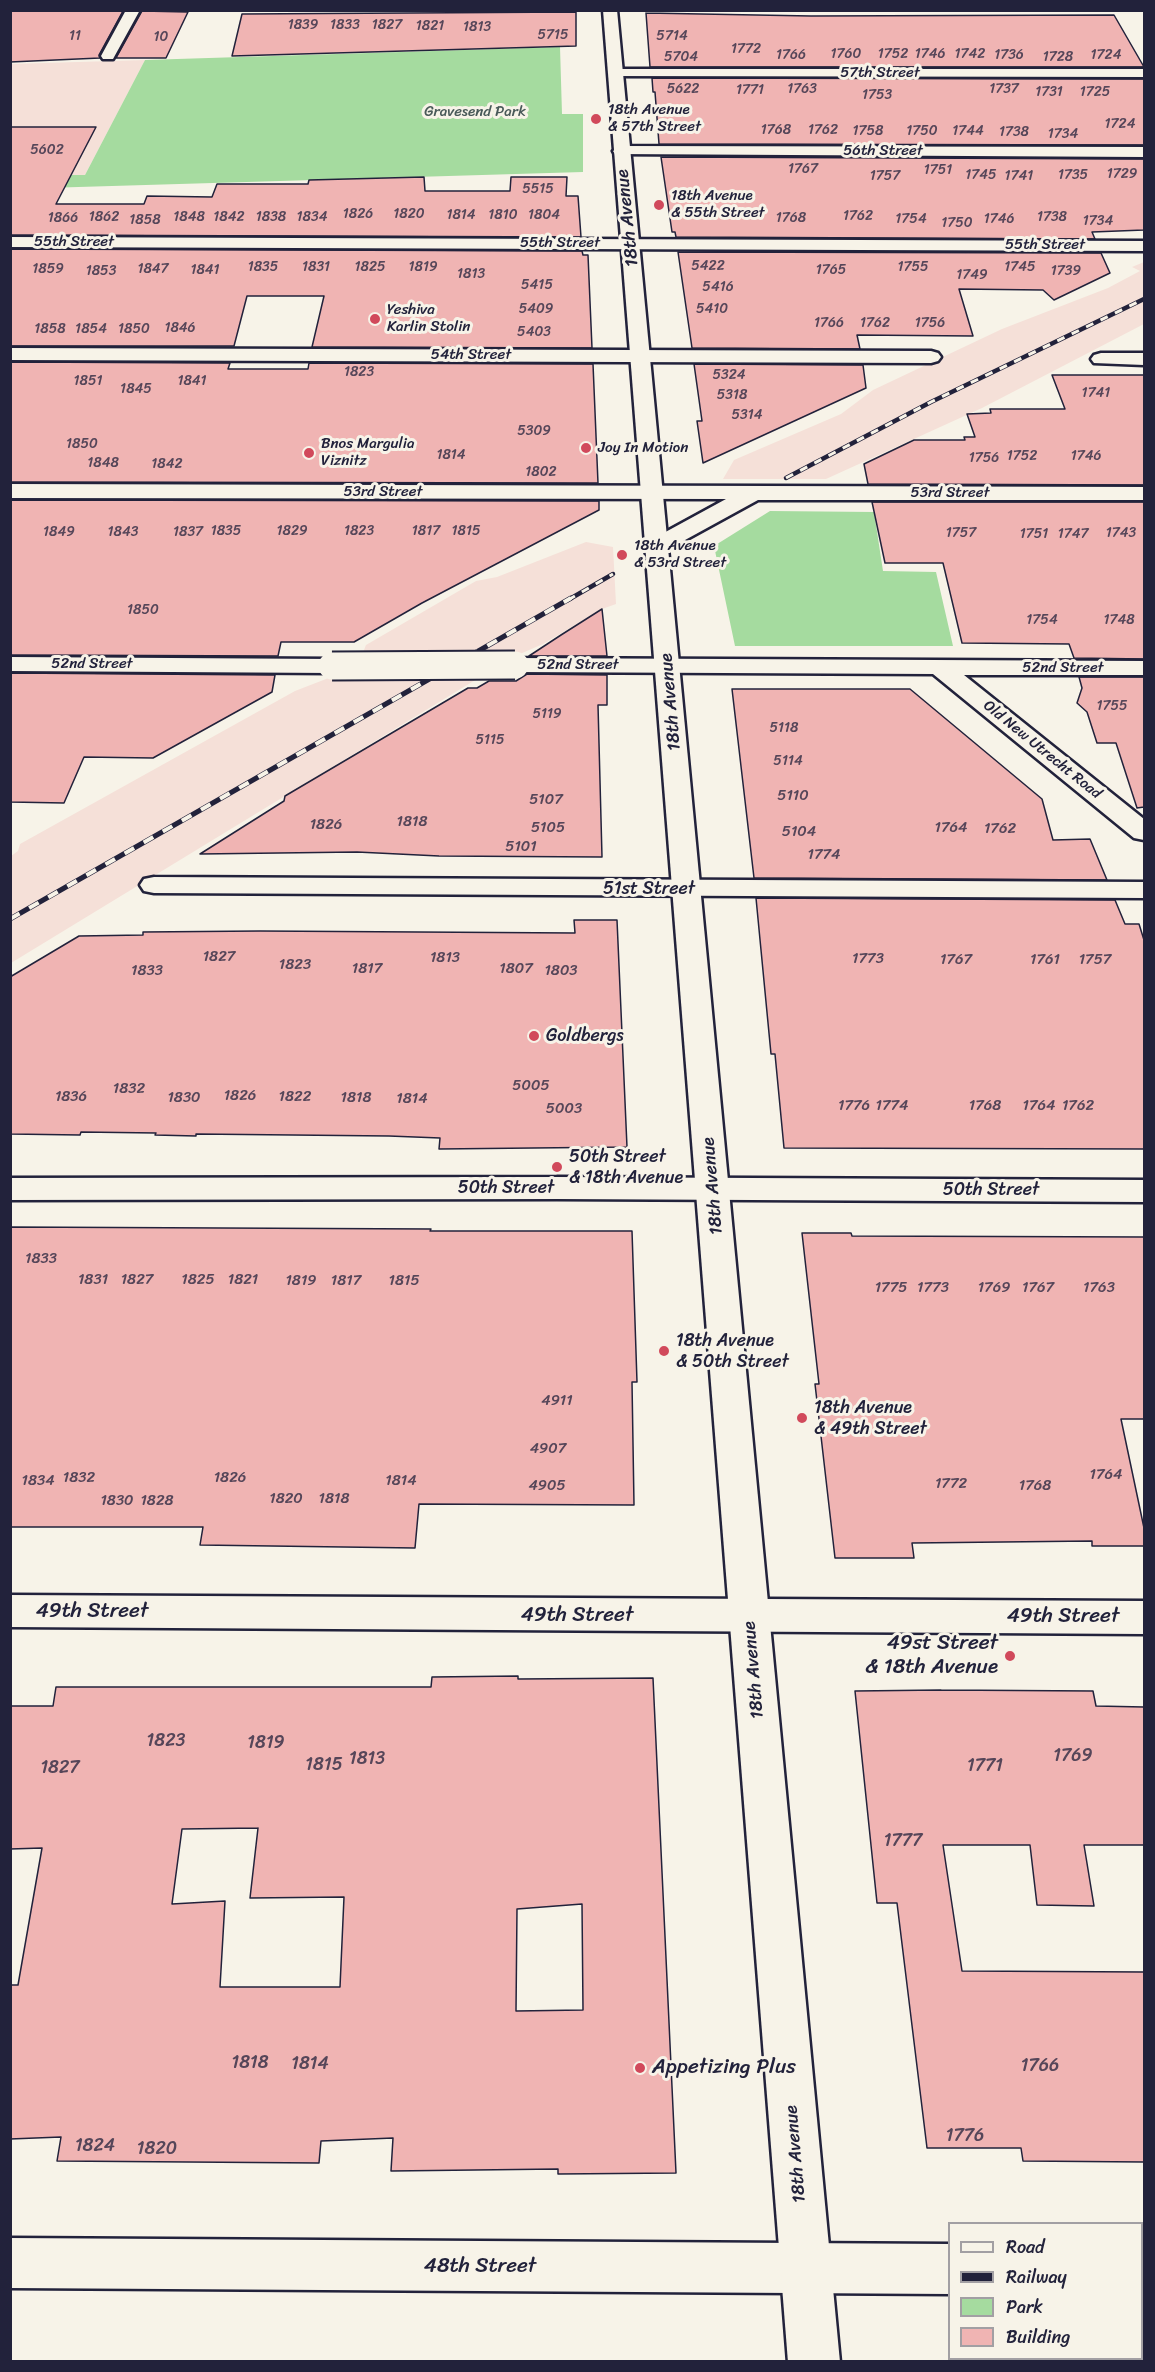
<!DOCTYPE html>
<html>
<head>
<meta charset="utf-8">
<style>
	body { margin:0 }
	#map { position:relative; width:1155px; height:2372px; overflow:hidden; background:#f7f3e8; font-family:Sriracha,sans-serif }
	canvas { display:block }
	.frame { position:absolute; inset:0; border:12px solid #22223b; pointer-events:none }
	.legend { position:absolute; left:948px; top:2222px; width:195px; height:138px; box-sizing:border-box; background:#f7f3e8; border:2px solid #a29fa3; margin:0; padding:8px 10px; list-style:none; font-size:18px; color:#22223b }
	.legend li { display:flex; align-items:center; gap:12px; height:30px }
	.legend b { width:30px; border:2px solid #a29fa3 }
</style>
</head>
<body>
<div id="map">
<canvas width="1155" height="2372"></canvas>
<div class="frame"></div>
<ul class="legend">
<li><b style="height:8px;background:#f7f3e8"></b>Road</li>
<li><b style="height:8px;background:#22223b"></b>Railway</li>
<li><b style="height:16px;background:#a5db9f"></b>Park</li>
<li><b style="height:16px;background:#f0b4b3"></b>Building</li>
</ul>
</div>
<script>
const ctx = document.querySelector('canvas').getContext('2d');
ctx.lineJoin = 'round';
function paint(path, color) {
  ctx.fillStyle = color;
  ctx.fill(path, 'evenodd');
}
function toPath(rows) {
  const path = new Path2D();
  for (const r of rows) {
    path.moveTo(r[0], r[1]);
    for (let i = 2; i < r.length; i += 2) path.lineTo(r[i], r[i + 1]);
  }
  return path;
}
function stroke(path, color, width, dash) {
  ctx.strokeStyle = color;
  ctx.lineWidth = width;
  ctx.lineCap = dash ? 'butt' : 'round';
  ctx.setLineDash(dash || []);
  ctx.stroke(path);
}
function label(font, color, halo, rows, align = 'center') {
  ctx.font = font + ' Sriracha,sans-serif';
  ctx.lineWidth = 6;
  ctx.setLineDash([]);
  ctx.textBaseline = 'middle';
  ctx.strokeStyle = halo;
  ctx.fillStyle = color;
  for (const [text, x, y, turn = 0] of rows) {
    ctx.save();
    ctx.translate(x, y);
    ctx.rotate((+turn || 0) * Math.PI / 180);
    ctx.textAlign = isNaN(turn) ? turn : align;
    if (halo) ctx.strokeText(text, 0, 0);
    ctx.fillText(text, 0, 0);
    ctx.restore();
  }
}
paint(toPath([
	[145,60,85,175,11,175,10,64],
	[1144,262,1144,324,982,408,826,479,723,479,734,460,841,414,873,390,1002,329,1108,288,1140,271,1132,267],
	[586,542,613,547,616,604,602,609,543,644,513,657,11,963,11,856,18,851,20,844,295,691,326,679,362,655,366,645,476,581,497,577]
]), '#f5e0d8');
paint(toPath([
	[560,47,562,114,583,114,583,172,11,189,10,175,85,175,145,60],
	[770,511,874,512,883,571,936,572,953,646,735,646,714,546]
]), '#a5db9f');
const building = toPath([
	[10,11,123,11,99,55,100,58,10,62,10,11],
	[142,11,188,12,166,58,116,58,142,11],
	[576,12,576,46,232,56,242,14,576,12],
	[646,13,811,16,1114,15,1144,67,650,67,646,13],
	[652,78,1144,79,1144,145,659,144,655,92,653,92,652,78],
	[10,127,96,127,56,204,144,204,147,196,212,197,217,184,308,184,309,180,424,177,425,191,510,191,511,177,567,177,566,196,578,196,581,237,10,235,10,127],
	[661,157,1144,159,1144,230,1092,232,1095,239,676,237,675,232,672,232,661,157],
	[10,249,582,251,583,255,588,255,592,348,312,347,324,296,247,296,234,346,10,346,10,249],
	[678,252,1101,253,1110,273,1054,300,1043,290,959,289,973,336,857,335,860,349,692,348,678,252],
	[10,362,230,363,228,369,308,369,309,363,593,364,598,483,10,482,10,362],
	[694,364,863,365,866,388,703,463,697,421,702,421,694,364],
	[1052,375,1144,375,1144,485,868,484,864,464,914,440,965,440,964,437,975,437,967,414,991,413,990,409,1065,409,1052,375],
	[10,500,599,501,599,510,422,603,354,642,281,642,278,656,10,655,10,500],
	[872,502,1144,502,1144,659,1074,658,1069,644,962,643,943,563,885,563,872,502],
	[602,609,607,656,529,656,561,635,602,609],
	[10,673,275,675,272,692,153,758,84,757,64,803,10,802,10,673],
	[527,674,607,675,607,705,598,705,602,857,439,856,357,852,200,854,284,801,285,796,468,688,477,688,489,681,516,681,527,674],
	[1079,677,1144,677,1144,807,1137,808,1116,743,1097,743,1087,712,1077,703,1082,688,1079,677],
	[732,689,910,689,1042,799,1053,840,1090,839,1107,880,754,878,732,689],
	[756,898,1115,900,1125,924,1139,924,1144,940,1144,1149,784,1148,775,1054,771,1054,756,898],
	[574,920,617,920,627,1147,439,1149,440,1138,389,1136,196,1134,196,1136,155,1135,156,1133,81,1132,80,1135,10,1134,10,977,79,936,143,935,143,932,260,931,575,933,574,920],
	[10,1227,431,1229,430,1231,632,1231,637,1382,632,1382,634,1505,419,1504,415,1548,200,1545,203,1527,10,1527,10,1227],
	[802,1233,851,1233,852,1236,1144,1237,1144,1419,1121,1419,1144,1528,1144,1546,1092,1546,1092,1541,912,1543,914,1558,835,1558,815,1384,819,1384,802,1233],
	[518,1676,518,1679,653,1678,676,2173,558,2174,558,2169,391,2171,393,2138,321,2141,319,2163,57,2161,61,2137,10,2139,10,1985,18,1985,42,1848,10,1849,10,1706,53,1706,56,1687,431,1687,432,1677,518,1676],
	[258,1828,250,1898,344,1897,340,1987,220,1987,225,1901,172,1904,182,1829,258,1828],
	[582,1904,583,2010,516,2011,517,1909,582,1904],
	[941,1690,1093,1691,1096,1706,1144,1707,1144,1845,1084,1845,1094,1906,1037,1905,1030,1845,943,1845,962,1971,1144,1972,1144,2162,1023,2161,1021,2148,927,2148,897,1903,877,1903,855,1691,941,1690]
]);
paint(building, '#f0b4b3');
stroke(building, '#22223b', 1.5);
const street = toPath([
	[126,10,140,10,113,59,103,59,101,56,126,10],
	[616,69,1144,69,1144,77,611,76,609,73,611,70,616,69],
	[621,146,1144,147,1144,157,615,154,613,151,621,146],
	[10,237,1144,241,1144,251,10,247,10,237],
	[10,348,931,351,938,353,941,357,938,361,931,363,10,360,10,348],
	[1101,353,1144,353,1144,365,1094,363,1091,359,1094,355,1101,353],
	[10,484,1144,487,1144,500,758,500,665,551,657,553,649,551,646,546,649,541,726,499,10,498,10,484],
	[10,657,332,659,341,661,344,666,341,671,332,673,10,671,10,657],
	[515,658,1144,661,1144,675,964,675,1144,819,1144,840,1134,838,933,674,515,672,506,670,503,665,506,660,515,658],
	[154,877,1144,882,1144,898,154,893,144,891,140,885,144,879,154,877],
	[557,1177,1144,1180,1144,1202,557,1199,10,1200,10,1178,557,1177],
	[10,1595,1144,1601,1144,1634,10,1627,10,1595],
	[10,2238,950,2244,950,2294,10,2288,10,2238],
	[1142,2246,1144,2246,1144,2296,1142,2296,1142,2246]
]);
const secondary = toPath([
	[603,10,617,10,840,2362,788,2362,603,10]
]);
stroke(street, '#22223b', 5);
stroke(secondary, '#22223b', 5);
paint(street, '#f7f3e8');
paint(secondary, '#f7f3e8');
const railFar1 = toPath([
	[786,478,931,402,1144,299],
	[568,600,613,574]
]);
const rail = toPath([
	[10,919,571,598]
]);
stroke(railFar1, '#22223b', 4.5);
stroke(rail, '#22223b', 5);
stroke(railFar1, '#f7f3e8', 3, [8]);
stroke(rail, '#f7f3e8', 4, [11]);
const streetBridge = toPath([
	[332,666,515,665]
]);
stroke(streetBridge, '#22223b', 31, []);
stroke(streetBridge, '#f7f3e8', 27);
for (const [x, y, r, color] of [
	[596,119,6,"#d1495b"],
	[659,205,6,"#d1495b"],
	[375,319,6,"#d1495b"],
	[586,448,6,"#d1495b"],
	[309,453,6,"#d1495b"],
	[622,555,6,"#d1495b"],
	[534,1036,6,"#d1495b"],
	[557,1167,6,"#d1495b"],
	[664,1351,6,"#d1495b"],
	[802,1418,6,"#d1495b"],
	[1010,1656,6,"#d1495b"],
	[640,2068,6,"#d1495b"]
]) {
  const dot = new Path2D();
  dot.arc(x, y, r, 0, 2 * Math.PI);
  ctx.fillStyle = color;
  ctx.fill(dot);
  stroke(dot, '#f7f3e8', 2);
}
label('14px', '#564659', null, [
	["1839",303,25],
	["1833",345,25],
	["1827",387,25],
	["1821",430,26],
	["1813",477,27],
	["5715",553,35],
	["11",75,36],
	["5714",672,36],
	["10",161,37],
	["1772",746,49],
	["1760",846,54],
	["1752",893,54],
	["1746",930,54],
	["1742",970,54],
	["1766",791,55],
	["1736",1009,55],
	["1724",1106,55],
	["5704",681,57],
	["1728",1058,57],
	["5622",683,89],
	["1763",802,89],
	["1737",1004,89],
	["1771",750,90],
	["1731",1049,92],
	["1725",1095,92],
	["1753",877,95],
	["1724",1120,124],
	["1768",776,130],
	["1762",823,130],
	["1758",868,131],
	["1750",922,131],
	["1744",968,131],
	["1738",1014,132],
	["1734",1063,134],
	["5602",47,150],
	["1767",803,169],
	["1751",938,170],
	["1729",1122,174],
	["1745",981,175],
	["1735",1073,175],
	["1757",885,176],
	["1741",1019,176],
	["5515",538,189],
	["1826",358,214],
	["1820",409,214],
	["1814",461,215],
	["1810",503,215],
	["1804",544,215],
	["1762",858,216],
	["1862",104,217],
	["1848",189,217],
	["1842",229,217],
	["1838",271,217],
	["1834",312,217],
	["1738",1052,217],
	["1866",63,218],
	["1768",791,218],
	["1754",911,219],
	["1746",999,219],
	["1858",145,220],
	["1734",1098,221],
	["1750",957,223],
	["5422",708,266],
	["1835",263,267],
	["1831",316,267],
	["1825",370,267],
	["1819",423,267],
	["1755",913,267],
	["1745",1020,267],
	["1859",48,269],
	["1847",153,269],
	["1841",205,270],
	["1765",831,270],
	["1853",101,271],
	["1739",1066,271],
	["1813",471,274],
	["1749",972,275],
	["5415",537,285],
	["5416",718,287],
	["5409",536,309],
	["5410",712,309],
	["1766",829,323],
	["1762",875,323],
	["1756",930,323],
	["1846",180,328],
	["1858",50,329],
	["1854",91,329],
	["1850",134,329],
	["5403",534,332],
	["1823",359,372],
	["5324",729,375],
	["1851",88,381],
	["1841",192,381],
	["1845",136,389],
	["1741",1096,393],
	["5318",732,395],
	["5314",747,415],
	["5309",534,431],
	["1850",82,444],
	["1814",451,455],
	["1752",1022,456],
	["1746",1086,456],
	["1756",984,458],
	["1848",103,463],
	["1842",167,464],
	["1802",541,472],
	["1835",226,531],
	["1829",292,531],
	["1823",359,531],
	["1817",426,531],
	["1815",466,531],
	["1849",59,532],
	["1843",123,532],
	["1837",188,532],
	["1757",961,533],
	["1743",1121,533],
	["1751",1034,534],
	["1747",1073,534],
	["1850",143,610],
	["1754",1042,620],
	["1748",1119,620],
	["1755",1112,706],
	["5119",547,714],
	["5118",784,728],
	["5115",490,740],
	["5114",788,761]
]);
label('15px', '#22223b', '#f7f3e8', [
	["57th Street",880,73],
	["56th Street",883,151],
	["55th Street",74,242],
	["55th Street",560,243],
	["55th Street",1045,245],
	["54th Street",471,355],
	["53rd Street",383,492],
	["53rd Street",950,493],
	["52nd Street",92,664],
	["52nd Street",578,665],
	["52nd Street",1063,668],
	["Old New Utrecht Road",1042,750,39]
]);
label('15px', '#22223b', '#f7f3e8', [
	["18th Avenue",608,110],
	["& 57th Street",608,127],
	["18th Avenue",671,196],
	["& 55th Street",671,213],
	["Yeshiva",387,310],
	["Karlin Stolin",387,327],
	["Bnos Margulia",321,444],
	["Viznitz",321,461],
	["Joy In Motion",598,448],
	["18th Avenue",634,546],
	["& 53rd Street",634,563]
], 'left');
label('15px', '#495a59', '#f7f3e8', [
	["Gravesend Park",475,112]
]);
label('15px', '#564659', null, [
	["5110",793,796],
	["5107",546,800],
	["1818",412,822],
	["1826",326,825],
	["5105",548,828],
	["1764",951,828],
	["1762",1000,829],
	["5104",799,832],
	["5101",521,847],
	["1774",824,855],
	["1827",219,957],
	["1813",445,958],
	["1773",868,959],
	["1767",956,960],
	["1761",1045,960],
	["1757",1095,960],
	["1823",295,965],
	["1817",367,969],
	["1807",516,969],
	["1833",147,971],
	["1803",561,971],
	["5005",531,1086],
	["1832",129,1089],
	["1826",240,1096],
	["1836",71,1097],
	["1822",295,1097],
	["1830",184,1098],
	["1818",356,1098],
	["1814",412,1099],
	["1776",854,1106],
	["1774",892,1106],
	["1768",985,1106],
	["1764",1039,1106],
	["1762",1078,1106],
	["5003",564,1109],
	["1833",41,1259],
	["1831",93,1280],
	["1827",137,1280],
	["1825",198,1280],
	["1821",243,1280],
	["1819",301,1281],
	["1817",346,1281],
	["1815",404,1281],
	["1775",891,1288],
	["1773",933,1288],
	["1769",994,1288],
	["1767",1038,1288],
	["1763",1099,1288],
	["4911",557,1401],
	["4907",548,1449],
	["1764",1106,1475],
	["1832",79,1478],
	["1826",230,1478],
	["1834",38,1481],
	["1814",401,1481],
	["1772",951,1484],
	["4905",547,1486],
	["1768",1035,1486],
	["1820",286,1499],
	["1818",334,1499],
	["1830",117,1501],
	["1828",157,1501]
]);
label('18px', '#22223b', '#f7f3e8', [
	["18th Avenue",628,218,-96],
	["18th Avenue",671,702,-95],
	["51st Street",649,889],
	["18th Avenue",713,1186,-95],
	["50th Street",506,1188],
	["50th Street",991,1190],
	["18th Avenue",754,1670,-95],
	["18th Avenue",796,2154,-95]
]);
label('18px', '#22223b', '#f7f3e8', [
	["Goldbergs",546,1036],
	["50th Street",569,1157],
	["& 18th Avenue",569,1178],
	["18th Avenue",676,1341],
	["& 50th Street",676,1362],
	["18th Avenue",814,1408],
	["& 49th Street",814,1429]
], 'left');
label('18px', '#564659', null, [
	["1823",166,1741],
	["1819",266,1743],
	["1769",1073,1756],
	["1813",367,1759],
	["1815",324,1765],
	["1771",985,1766],
	["1827",60,1768],
	["1777",903,1841],
	["1818",250,2063],
	["1814",310,2064],
	["1766",1040,2066],
	["1776",965,2136],
	["1824",95,2146],
	["1820",157,2149]
]);
label('21px', '#22223b', '#f7f3e8', [
	["49th Street",92,1612],
	["49th Street",577,1616],
	["49th Street",1063,1617],
	["48th Street",480,2267]
]);
label('21px', '#22223b', '#f7f3e8', [
	["49st Street",998,1644],
	["& 18th Avenue",998,1668],
	["Appetizing Plus",652,2068,"left"]
], 'right');
</script>
</body>
</html>
